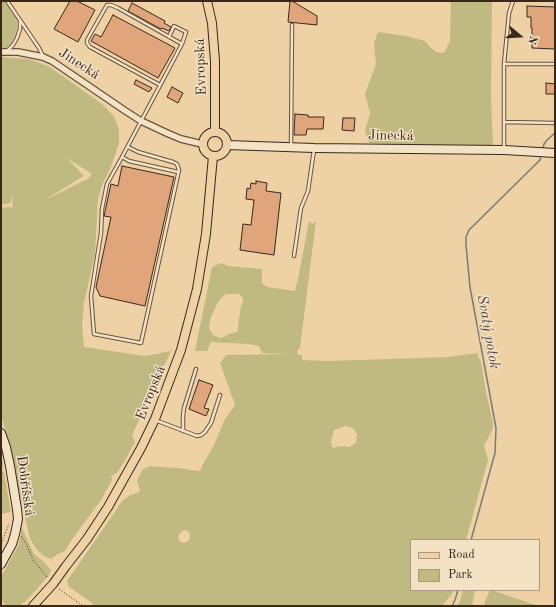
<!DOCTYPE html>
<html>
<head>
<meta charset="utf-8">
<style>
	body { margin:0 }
	#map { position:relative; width:556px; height:607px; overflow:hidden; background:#eed2a6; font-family:"Old Standard TT",serif }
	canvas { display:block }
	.frame { position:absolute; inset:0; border:2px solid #3a281d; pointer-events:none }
	.legend { position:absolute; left:410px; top:539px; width:130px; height:52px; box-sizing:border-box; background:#f4e2c5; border:1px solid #aa9882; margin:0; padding:5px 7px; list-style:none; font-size:12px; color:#3a281d }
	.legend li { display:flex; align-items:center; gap:8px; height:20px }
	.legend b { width:20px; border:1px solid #aa9882 }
	.north { position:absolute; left:500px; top:16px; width:40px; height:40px; -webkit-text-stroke:3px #f4e2c5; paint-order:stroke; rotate:108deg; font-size:11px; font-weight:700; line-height:16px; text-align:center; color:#3a281d }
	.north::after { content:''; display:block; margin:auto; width:14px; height:18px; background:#3a281d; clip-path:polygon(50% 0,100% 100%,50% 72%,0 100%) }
</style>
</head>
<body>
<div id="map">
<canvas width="556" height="607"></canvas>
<div class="frame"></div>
<ul class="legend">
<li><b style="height:5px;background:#eed2a6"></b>Road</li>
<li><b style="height:11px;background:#c0ba82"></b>Park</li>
</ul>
<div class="north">N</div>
</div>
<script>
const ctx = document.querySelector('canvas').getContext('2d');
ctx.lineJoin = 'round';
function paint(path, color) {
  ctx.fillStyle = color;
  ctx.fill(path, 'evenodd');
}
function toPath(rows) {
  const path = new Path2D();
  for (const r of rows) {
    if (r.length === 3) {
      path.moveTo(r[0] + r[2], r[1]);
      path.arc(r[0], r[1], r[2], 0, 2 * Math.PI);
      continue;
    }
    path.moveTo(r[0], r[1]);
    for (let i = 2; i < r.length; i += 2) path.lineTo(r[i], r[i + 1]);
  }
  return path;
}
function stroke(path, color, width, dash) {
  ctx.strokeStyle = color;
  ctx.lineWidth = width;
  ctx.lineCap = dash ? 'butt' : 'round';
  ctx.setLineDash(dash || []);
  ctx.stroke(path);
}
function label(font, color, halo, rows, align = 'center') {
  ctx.font = font + ' "Old Standard TT",serif';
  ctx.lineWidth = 3;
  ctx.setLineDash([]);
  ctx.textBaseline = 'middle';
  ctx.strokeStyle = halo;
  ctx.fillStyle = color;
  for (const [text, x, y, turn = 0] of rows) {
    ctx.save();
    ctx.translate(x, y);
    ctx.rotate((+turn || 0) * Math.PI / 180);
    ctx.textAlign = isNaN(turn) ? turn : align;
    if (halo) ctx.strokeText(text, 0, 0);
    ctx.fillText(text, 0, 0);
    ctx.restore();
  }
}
paint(toPath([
	[1,1,4,1,17,19,17,28,15,36,10,45,7,48,1,48],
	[451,1,492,1,491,95,493,148,369,143,365,131,370,113,365,94,376,64,374,43,378,32,406,36,425,41,431,48,436,52,444,53,450,41],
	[1,57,28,59,35,61,50,67,102,104,114,116,119,130,119,143,111,167,103,183,98,198,95,253,84,303,82,325,84,347,145,356,171,351,132,435,135,442,124,462,117,473,111,476,112,480,101,500,73,538,65,551,58,554,51,559,44,556,37,550,30,539,19,492,11,447,1,416,1,208,9,207,12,208,13,193,11,202,9,204,9,203,1,205],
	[62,155,92,174,89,178,53,196,46,199,84,176,69,160],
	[309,221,313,224,316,221,300,348,297,351,298,355,302,355,302,360,327,361,390,359,448,357,477,353,481,362,486,392,493,423,493,426,492,431,484,445,488,460,466,540,411,540,411,590,454,590,454,591,442,606,96,606,68,586,68,584,67,581,123,500,130,495,137,493,140,491,137,481,142,470,150,466,178,468,197,471,200,471,203,464,214,445,224,421,235,405,234,402,220,363,226,355,289,354,262,353,259,346,248,344,211,342,207,351,195,351,212,267,221,263,228,266,262,269,262,283,267,287,295,291,299,274],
	[226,294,239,294,242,297,243,300,243,302,241,306,238,325,238,329,237,332,229,334,224,337,220,338,213,335,209,328,210,320,214,310,220,299],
	[345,426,353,428,357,434,356,443,349,447,340,446,333,448,331,443,334,430],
	[185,530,187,530,190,534,190,539,187,542,183,543,179,541,178,537,181,532],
	[1,459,3,463,2,472,4,472,11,512,1,514],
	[21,526,34,554,44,562,51,570,49,575,38,588,26,601,19,606,6,606,1,599,1,577,18,546,21,535],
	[463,590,475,590,472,606,457,606,460,601],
	[490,590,491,590,539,606,483,606]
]), '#c0ba82');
stroke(toPath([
	[543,148,544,144,547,140,555,133],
	[471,540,495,453,496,428,470,287,466,245,466,237,469,230,540,160,541,156],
	[452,606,455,600,458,590]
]), '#767d77', 1.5);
const building = toPath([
	[70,1,77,1,95,10,78,42,54,29,70,1],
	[290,1,292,1,317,16,317,25,288,22,290,1],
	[132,3,165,21,164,23,171,27,169,31,162,28,161,29,128,11,132,3],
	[527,6,555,7,555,49,532,48,532,28,531,28,531,17,527,17,527,6],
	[113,15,175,48,158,78,91,41,95,34,101,37,113,15],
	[136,80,152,88,149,92,134,84,136,80],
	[546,83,555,84,555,94,546,94,546,83],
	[172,87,183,93,178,103,167,97,172,87],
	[295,114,308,115,308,117,324,117,323,129,307,129,306,135,294,135,295,114],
	[343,118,355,118,354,131,342,130,343,118],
	[122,166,174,177,145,306,100,296,96,287,111,217,104,216,111,184,118,186,122,166],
	[256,181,267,183,266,191,281,193,274,255,240,250,243,224,251,225,254,200,246,199,247,188,250,189,251,183,256,184,256,181],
	[199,380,213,385,204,408,209,409,206,416,189,409,199,380]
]);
paint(building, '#e1a57c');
stroke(building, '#3a281d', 1);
const lane = toPath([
	[7,1,39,48,43,56],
	[169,37,174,26,186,32,182,44],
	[8,50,13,45,17,38,20,29,20,21],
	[504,64,555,64],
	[160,85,90,47,87,43,87,40,107,5,111,5,118,8,182,44,122,157,129,161,178,172],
	[504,122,555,123],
	[291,147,292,25],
	[504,148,504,64,509,13,513,1],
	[122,157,107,184,102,209,101,233,91,296,94,334,141,343,179,170,177,164,173,162,138,152,128,147],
	[294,256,301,208,308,191,314,150],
	[155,420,197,436,201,435,205,432,211,423,220,395],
	[183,431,183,416,184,408,196,369]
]);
const street = toPath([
	[1,52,18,52,43,57,52,61,124,110,141,121,169,134,181,139,202,144]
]);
const secondary = toPath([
	[227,145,314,148,504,150,555,153],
	[1,433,6,447,10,466,17,509,18,519,15,534,12,544,1,564]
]);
const primary = toPath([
	[207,1,212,23,215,61,215,132],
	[215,144,12],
	[33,606,53,584,66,566,87,539,108,507,141,448,155,419,181,350,197,289,206,234,213,156]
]);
stroke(lane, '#67523f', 4.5);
stroke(street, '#67523f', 8);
stroke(secondary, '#3a281d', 10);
stroke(primary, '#3a281d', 10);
stroke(toPath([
	[21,536,27,545,33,560,48,578],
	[1,544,9,524],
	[59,589,83,606]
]), '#3a281d', 1, [1, 2]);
stroke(lane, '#f4e2c5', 2.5);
stroke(street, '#f4e2c5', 5.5);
stroke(secondary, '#f4e2c5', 8);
stroke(primary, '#eed2a6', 8);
label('14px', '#3a281d', '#f4e2c5', [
	["Jinecká",79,64,33],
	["Evropská",201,67,-92],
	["Jinecká",391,136,1],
	["Evropská",151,393,-68],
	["Dobříšská",25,486,82]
]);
label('italic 15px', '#534b42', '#f4e2c5', [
	["Svatý potok",488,332,80]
]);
</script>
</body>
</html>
